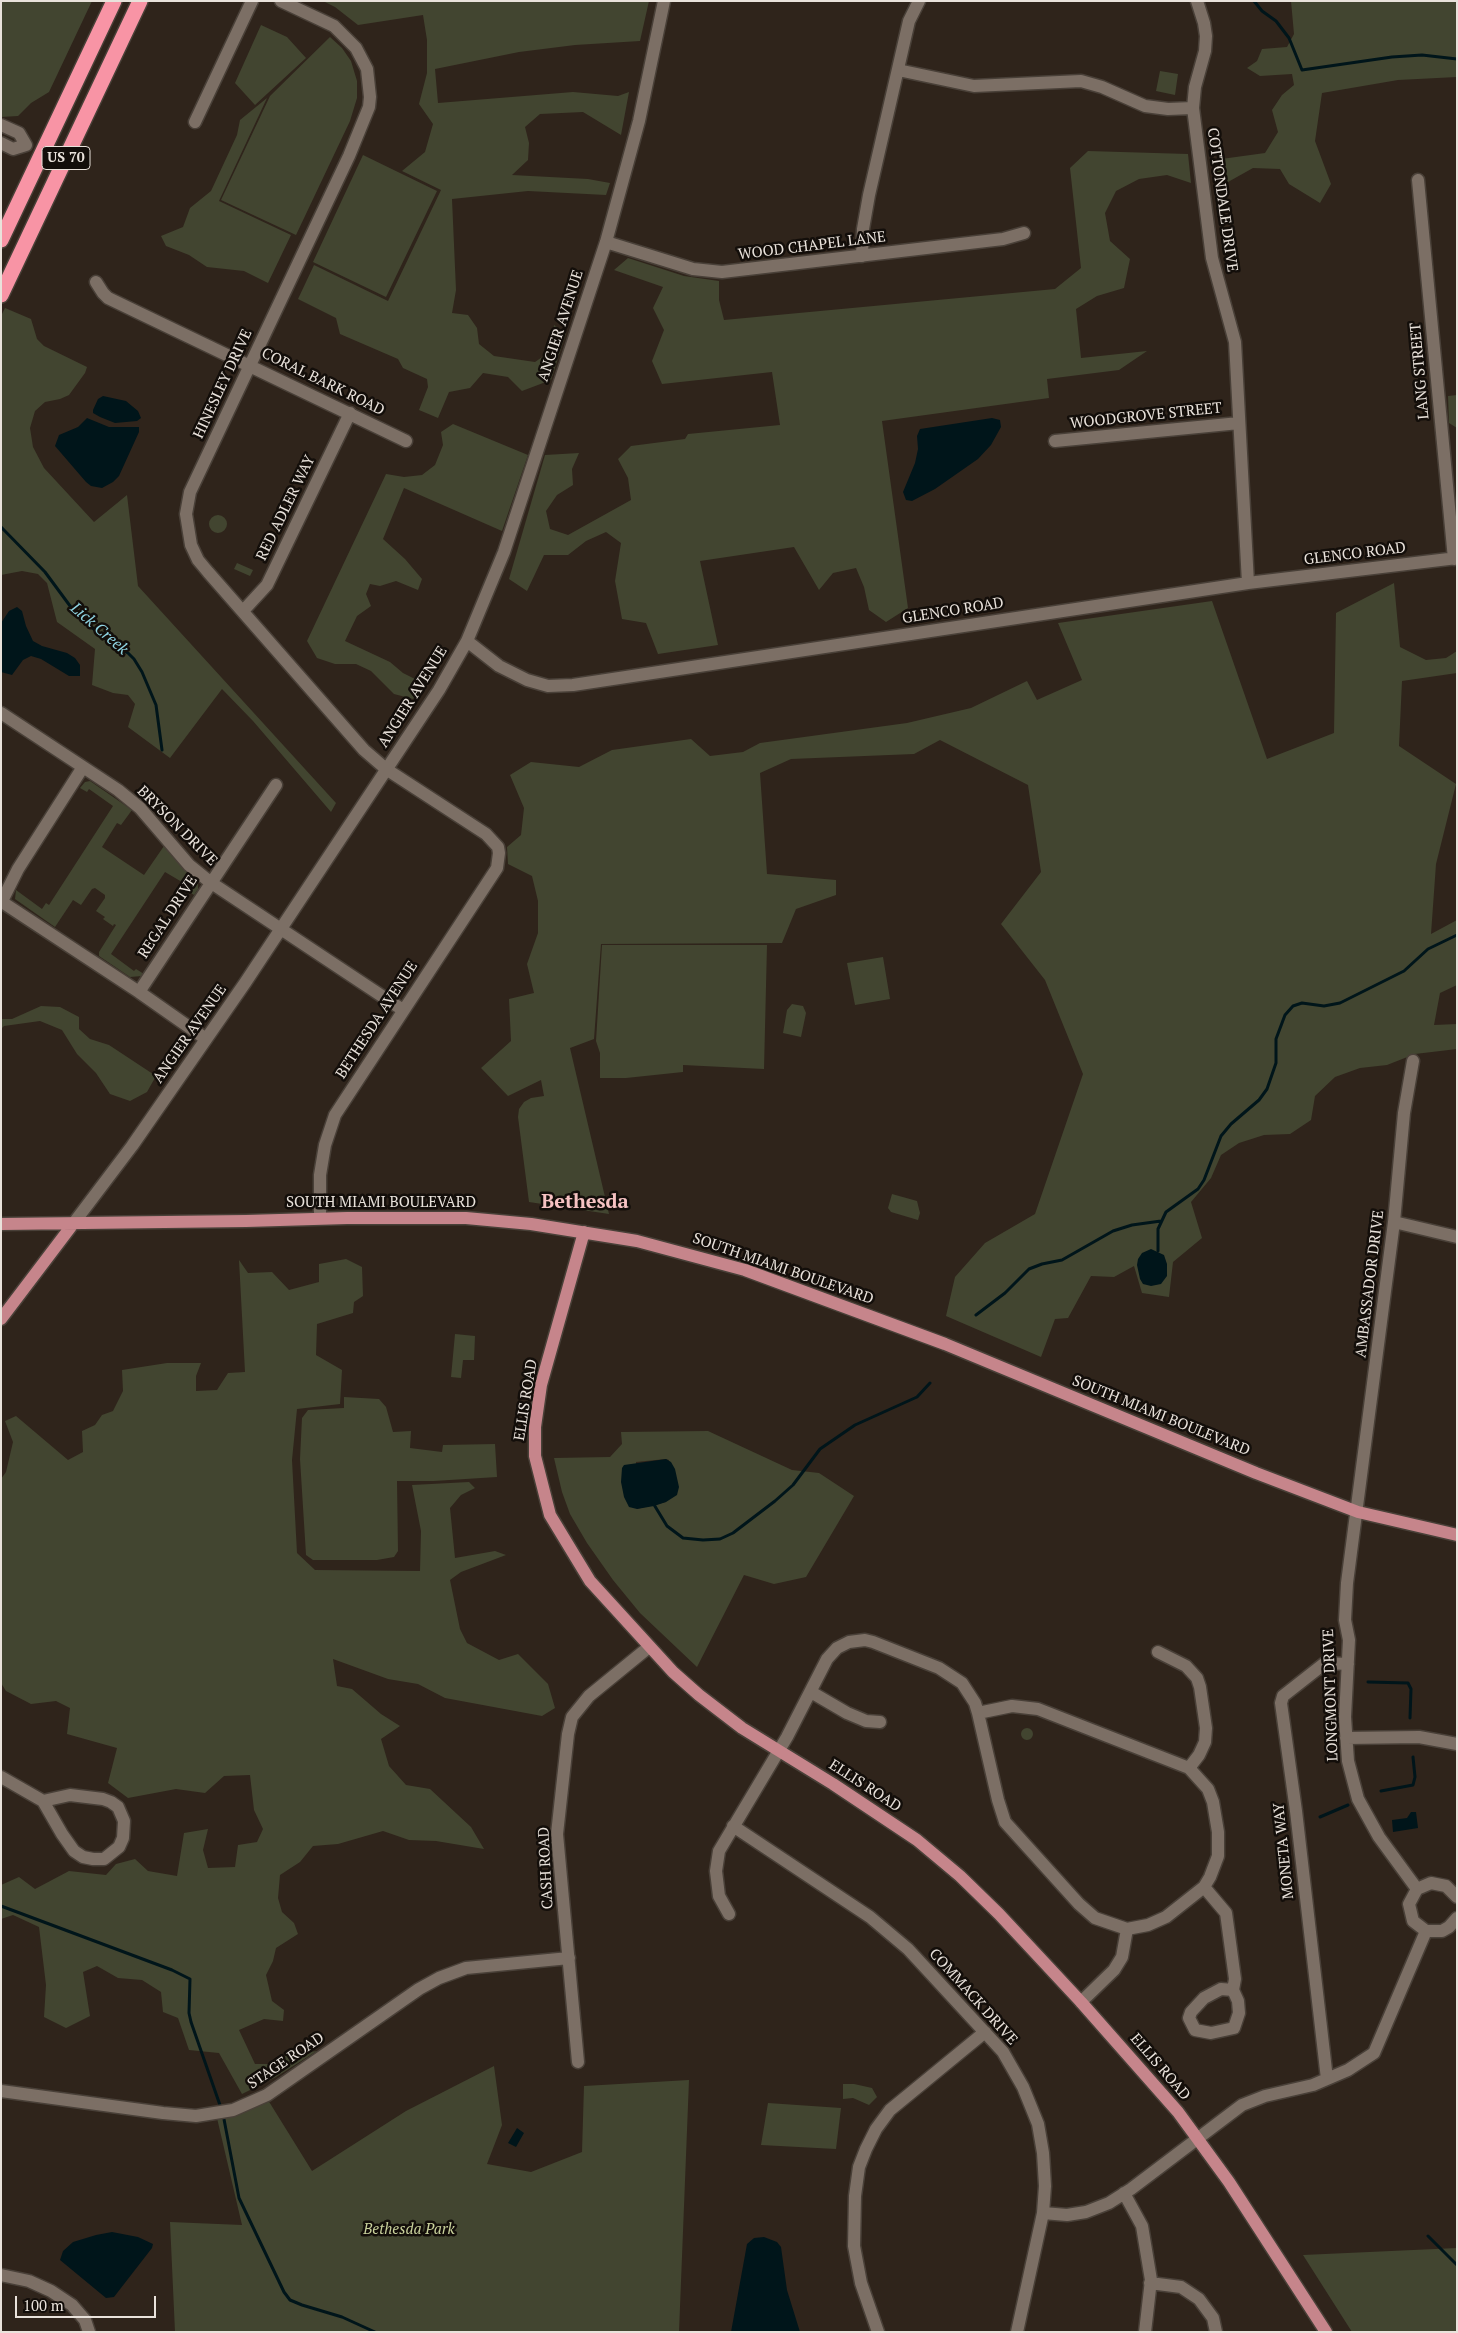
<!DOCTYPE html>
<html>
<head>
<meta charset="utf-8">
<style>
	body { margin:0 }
	#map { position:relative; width:1458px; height:2333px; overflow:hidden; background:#2f241b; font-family:"PT Serif",serif }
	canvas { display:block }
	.frame { position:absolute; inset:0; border:2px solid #e9e2db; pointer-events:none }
	.scale { position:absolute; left:15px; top:2296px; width:141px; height:22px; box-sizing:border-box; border:2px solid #e9e2db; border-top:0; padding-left:6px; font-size:15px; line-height:18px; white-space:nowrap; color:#e9e2db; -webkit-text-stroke:4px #130e0a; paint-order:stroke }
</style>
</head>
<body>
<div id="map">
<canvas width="1458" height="2333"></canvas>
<div class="frame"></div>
<div class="scale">100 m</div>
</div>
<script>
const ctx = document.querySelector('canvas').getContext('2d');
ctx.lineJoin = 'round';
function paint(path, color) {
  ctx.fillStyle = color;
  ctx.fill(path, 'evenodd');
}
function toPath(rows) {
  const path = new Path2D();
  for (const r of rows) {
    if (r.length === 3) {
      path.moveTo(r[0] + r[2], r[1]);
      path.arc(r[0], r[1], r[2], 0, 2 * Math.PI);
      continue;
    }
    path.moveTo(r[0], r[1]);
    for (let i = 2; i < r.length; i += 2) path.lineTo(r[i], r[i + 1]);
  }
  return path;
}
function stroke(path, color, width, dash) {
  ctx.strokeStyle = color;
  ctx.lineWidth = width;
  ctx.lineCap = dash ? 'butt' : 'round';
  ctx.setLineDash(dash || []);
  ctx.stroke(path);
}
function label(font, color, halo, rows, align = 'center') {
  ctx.font = font + ' "PT Serif",serif';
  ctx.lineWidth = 5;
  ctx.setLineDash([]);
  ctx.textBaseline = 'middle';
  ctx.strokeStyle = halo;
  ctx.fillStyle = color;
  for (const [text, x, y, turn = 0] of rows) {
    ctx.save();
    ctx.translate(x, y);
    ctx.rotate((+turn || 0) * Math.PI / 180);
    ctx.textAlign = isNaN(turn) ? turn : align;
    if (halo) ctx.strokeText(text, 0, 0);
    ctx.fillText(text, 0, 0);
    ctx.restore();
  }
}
paint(toPath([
	[1,1,92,1,49,92,31,103,18,116,1,117],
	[323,1,649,1,640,41,575,45,519,52,435,69,438,103,573,92,618,96,629,92,621,135,583,112,540,114,525,127,529,143,528,160,512,175,588,179,610,183,606,195,528,191,452,199,456,290,452,313,468,315,477,328,479,344,494,356,535,362,551,351,554,325,566,333,551,380,522,391,508,377,483,373,470,388,449,392,438,418,419,410,428,387,427,379,403,368,398,359,340,334,336,318,298,299,314,265,388,301,441,190,402,171,425,152,433,124,419,104,427,73,427,40,423,15,358,25,335,7],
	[1291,1,1457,1,1457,77,1398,80,1322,93,1315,141,1331,184,1320,203,1289,184,1280,169,1253,168,1228,182,1215,175,1214,160,1265,153,1278,132,1272,110,1282,95,1294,85,1292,74,1260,76,1247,68,1257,61,1262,49,1287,47,1294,34],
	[261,25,287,37,306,58,255,105,235,83],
	[330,37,342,48,351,61,357,81,357,98,350,121,296,235,221,200,270,96],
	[1160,71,1178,74,1175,95,1156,91],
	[267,98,219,201,291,235,268,283,244,271,207,267,189,255,166,246,161,236,183,227,190,208,211,191,237,135,240,120],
	[1088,151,1188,154,1191,183,1167,175,1139,179,1116,191,1105,213,1110,241,1130,259,1124,288,1097,296,1076,309,1081,358,1147,351,1119,370,1047,379,1049,398,882,421,908,608,886,622,869,610,864,587,856,568,833,573,819,590,794,547,700,561,718,645,658,654,646,623,622,619,615,581,621,543,606,532,586,541,568,555,544,555,527,591,509,579,545,455,579,453,572,469,573,485,557,495,546,511,550,529,568,535,631,500,628,478,618,459,631,446,685,439,688,434,780,425,772,372,662,384,652,361,664,330,653,308,663,287,614,270,628,258,684,276,719,281,719,300,724,320,1055,289,1081,268,1070,168],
	[363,155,437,191,386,297,313,262],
	[5,308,31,319,37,339,44,346,87,367,85,373,69,395,60,399,45,402,35,411,30,428,33,447,44,468,94,522,127,495,138,586,336,803,331,812,253,721,222,689,170,758,128,727,135,704,128,695,113,693,92,685,95,649,57,622,47,583,38,574,22,571,1,575,1,316],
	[1457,395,1457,428,1449,423,1448,396],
	[453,424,528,455,502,531,404,488,383,539,405,559,422,579,418,590,396,581,380,586,370,584,366,594,371,606,357,616,345,641,390,662,403,673,423,683,413,699,394,694,371,671,356,664,335,664,317,658,307,641,386,474,404,477,422,475,435,465,443,445,441,432],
	[218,524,9],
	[237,563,253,570,250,576,234,569],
	[1394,583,1400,647,1426,660,1446,658,1457,651,1457,673,1402,681,1399,746,1456,784,1436,864,1431,934,1457,920,1457,985,1440,993,1434,1025,1457,1024,1457,1049,1415,1054,1387,1065,1360,1068,1335,1077,1315,1096,1311,1120,1290,1134,1264,1135,1239,1143,1221,1155,1211,1178,1191,1202,1202,1238,1173,1262,1169,1297,1142,1293,1134,1266,1114,1277,1091,1276,1068,1318,1055,1319,1041,1357,946,1316,955,1277,985,1243,1035,1214,1083,1074,1045,980,1001,924,1041,872,1028,785,940,740,914,754,791,759,760,773,767,874,836,880,836,895,796,909,782,943,601,944,594,1039,570,1048,609,1214,529,1202,518,1117,519,1109,524,1102,531,1098,544,1096,541,1080,508,1096,481,1068,511,1041,509,999,534,993,527,964,538,933,538,901,532,876,508,864,507,847,521,835,524,808,510,775,531,762,579,767,612,750,691,739,710,756,743,752,760,743,907,723,971,708,1027,681,1037,700,1082,680,1058,623,1212,601,1267,759,1334,733,1336,613],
	[90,781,132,810,121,825,117,823,102,847,144,875,164,846,198,884,198,889,194,895,188,891,189,889,187,885,165,872,111,954,134,971,136,969,144,974,142,976,130,977,99,956,99,952,116,925,114,924,113,926,103,919,105,917,96,911,105,898,105,895,95,888,92,889,81,905,73,900,55,927,15,899,16,890,42,909,46,903,49,905,113,806,89,789,87,792,80,788,85,782],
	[602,945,767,945,764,1069,683,1065,683,1072,626,1078,600,1078,600,1053,596,1041],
	[883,957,890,999,855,1005,847,963],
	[792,1004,803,1006,806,1013,801,1037,783,1033,787,1010],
	[41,1006,60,1007,79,1017,79,1029,90,1039,109,1045,156,1076,147,1092,130,1101,110,1094,96,1073,77,1054,62,1030,40,1021,4,1026,1,1029,1,1019,12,1019],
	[892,1194,917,1201,920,1213,918,1220,891,1212,888,1208],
	[346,1259,362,1267,363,1296,354,1302,353,1313,317,1324,316,1355,342,1370,340,1404,297,1409,292,1460,297,1553,315,1570,420,1571,421,1531,412,1485,469,1482,475,1488,461,1495,450,1508,455,1558,495,1551,506,1555,461,1572,450,1580,460,1629,467,1643,499,1660,518,1654,548,1684,555,1708,542,1716,445,1698,418,1684,388,1679,333,1659,337,1686,352,1689,381,1714,400,1726,381,1739,389,1766,406,1785,430,1789,471,1827,484,1849,436,1841,409,1840,383,1831,338,1844,313,1846,300,1862,280,1875,278,1898,282,1912,294,1923,298,1934,276,1948,273,1961,266,1975,272,2001,284,2010,283,2021,264,2019,239,2030,255,2064,278,2064,286,2055,317,2051,276,2077,242,2094,219,2053,189,2050,178,2018,163,2012,161,1992,142,1980,118,1978,97,1966,83,1972,90,2016,66,2028,44,2017,46,1985,39,1927,13,1915,1,1919,1,1885,19,1877,35,1889,69,1871,106,1875,116,1864,135,1859,148,1871,177,1876,184,1833,208,1829,203,1850,208,1868,235,1867,238,1845,257,1842,263,1829,254,1810,250,1775,224,1776,205,1793,176,1789,128,1798,108,1783,117,1748,67,1734,70,1708,56,1701,31,1704,6,1691,1,1683,1,1479,6,1472,13,1442,5,1421,16,1416,68,1460,83,1452,82,1431,95,1425,102,1415,113,1411,123,1391,122,1370,167,1363,201,1363,196,1376,196,1391,217,1390,228,1373,245,1372,239,1260,248,1273,272,1272,289,1290,319,1282,319,1264],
	[455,1334,475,1336,474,1360,463,1360,461,1378,451,1377],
	[344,1397,379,1399,386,1407,393,1432,411,1431,410,1448,442,1452,443,1445,495,1444,497,1477,434,1481,397,1481,398,1551,394,1557,377,1560,313,1560,306,1555,300,1459,302,1418,308,1410,344,1408],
	[708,1431,792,1470,819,1473,854,1496,806,1577,774,1584,744,1575,697,1667,640,1613,613,1580,587,1543,570,1514,562,1492,554,1458,610,1457,622,1444,621,1432],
	[666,1459,669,1460,666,1502,637,1509,636,1462],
	[1027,1734,6],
	[494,2066,502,2125,487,2164,531,2172,582,2152,584,2086,689,2080,679,2332,175,2332,170,2222,242,2225,217,2118,268,2100,312,2171,406,2111],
	[843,2084,854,2084,872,2088,877,2097,869,2105,853,2098,843,2099],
	[768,2103,841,2108,836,2149,761,2145],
	[1457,2248,1457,2332,1352,2332,1303,2255]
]), '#424530');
paint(toPath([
	[103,396,126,401,138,411,141,418,137,421,115,423,100,417,93,413,93,410,98,399],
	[87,418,109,427,139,427,139,432,119,476,113,482,102,488,91,486,86,482,55,446,59,435,78,427],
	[992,418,1000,420,1001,427,991,445,978,459,935,489,912,501,906,500,903,492,915,463,918,449,917,436,920,429],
	[17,607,22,611,26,626,33,641,42,646,67,653,75,658,80,665,80,676,69,676,41,659,31,656,23,660,12,675,1,672,1,623,9,611],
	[1151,1249,1164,1255,1167,1264,1167,1276,1161,1284,1151,1286,1143,1284,1140,1279,1137,1265,1138,1259,1142,1253],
	[666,1459,671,1462,675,1469,679,1487,677,1495,666,1502,654,1506,637,1509,629,1507,624,1497,621,1482,622,1468,624,1465],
	[1411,1812,1416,1812,1418,1828,1393,1832,1392,1820,1407,1818],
	[517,2128,524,2133,516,2147,508,2143],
	[112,2232,138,2237,153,2244,152,2248,114,2297,106,2298,60,2260,63,2251,73,2242,96,2235],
	[764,2237,777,2242,781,2247,787,2290,800,2332,731,2332,747,2244,754,2238]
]), '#00151a');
stroke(toPath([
	[1254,1,1262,11,1276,21,1289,38,1302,70,1392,57,1422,55,1457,59],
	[1,527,45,572,76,614,114,646,128,653,134,659,142,672,156,705,162,750],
	[1158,1251,1158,1229,1166,1212,1198,1189,1204,1180,1221,1136,1231,1124,1259,1100,1267,1089,1276,1063,1276,1039,1285,1015,1293,1006,1302,1003,1324,1006,1340,1003,1404,971,1428,949,1457,935],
	[976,1315,1005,1293,1029,1269,1042,1264,1062,1260,1113,1231,1132,1225,1161,1221],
	[653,1503,667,1526,683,1538,703,1540,720,1539,733,1533,775,1501,793,1485,820,1449,855,1425,917,1397,930,1383],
	[1368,1682,1408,1683,1411,1689,1410,1718],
	[1381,1791,1413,1785,1415,1777,1413,1757],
	[1320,1817,1348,1805],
	[1,1906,172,1970,190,1979,189,2013,191,2022,221,2108],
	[223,2114,239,2198,284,2292,290,2300,302,2305,342,2317,375,2332],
	[1428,2236,1457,2265]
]), '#00151a', 3);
const minor = toPath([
	[281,1,334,26,356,48,367,69,370,97,369,107,349,156,190,492,186,514,191,545,198,560,208,572,364,750,386,769,486,834,498,847,499,853,497,868,335,1115,325,1145,320,1175,320,1218],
	[1197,1,1204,23,1206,36,1205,51,1195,87,1193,108,1212,258,1235,342,1248,583],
	[898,70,974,86,1081,81,1102,87,1145,106,1168,109,1193,108],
	[195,122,252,1],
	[1,125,19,133,26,145],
	[1,143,13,149,26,145],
	[1418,180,1454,559],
	[606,242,693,269,722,272,1003,239,1024,233],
	[862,256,863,229,869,195,909,21,919,1],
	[96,282,103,293,108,298,135,311,406,441],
	[1055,441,1239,423],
	[243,611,267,585,350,413],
	[467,641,499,666,527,680,548,686,573,685,1248,583,1457,558],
	[1,713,118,790,140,808,189,865,210,882,403,1010],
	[2,902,139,992,206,1039],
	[1,903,18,869,83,767],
	[139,992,276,785],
	[1413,1061,1404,1113,1394,1222,1347,1583,1345,1620,1349,1640,1345,1717,1348,1761,1358,1799,1379,1837,1417,1889],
	[1394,1222,1457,1237],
	[73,1224,132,1146,245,983,439,690,467,641,504,552,606,242,639,121,664,1],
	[1158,1652,1186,1666,1197,1678,1200,1687,1206,1728,1205,1742,1199,1755,1189,1768],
	[811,1692,847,1713,866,1721,880,1722],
	[1346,1738,1419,1737,1457,1744],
	[1,1777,43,1801,62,1834,74,1851,83,1857,93,1859,104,1859,119,1847,123,1838,124,1821,118,1807,111,1802,103,1799,70,1795,43,1801],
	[733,1826,870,1917,908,1949,1003,2052,1023,2087,1038,2124,1043,2153,1045,2186,1043,2213,1017,2332],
	[1204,1887,1226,1913,1235,1979,1233,1990],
	[1457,1897,1446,1886,1431,1883,1417,1889,1409,1904,1413,1921,1426,1931,1442,1931,1449,1927,1457,1918],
	[729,1914,719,1896,716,1871,719,1851,787,1737,827,1659,837,1648,849,1642,865,1640,873,1642,939,1668,962,1683,975,1703,978,1713,998,1800,1005,1822,1079,1904,1095,1918,1127,1929,1148,1925,1166,1917,1204,1887,1210,1877,1218,1856,1218,1832,1213,1802,1208,1789,1189,1768,1038,1709,1012,1706,978,1713],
	[1221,1989,1233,1990,1238,2001,1239,2013,1234,2028,1211,2033,1195,2030,1189,2018,1191,2012,1204,1998,1221,1989],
	[1081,2002,1114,1970,1122,1957,1127,1929],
	[578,2062,557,1834,568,1734,572,1717,589,1696,649,1647],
	[1327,2079,1296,1811,1281,1703,1283,1696,1325,1663,1348,1664],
	[1,2091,163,2113,196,2116,233,2110,267,2095,419,1989,439,1978,466,1968,569,1958],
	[1124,2193,1142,2226,1151,2280,1145,2332],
	[1043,2213,1067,2215,1086,2212,1109,2203,1131,2189,1242,2105,1265,2096,1313,2085,1348,2070,1374,2053,1426,1931],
	[1,2275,29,2281,51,2291,72,2305,85,2320,89,2332],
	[1150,2283,1181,2287,1199,2299,1213,2318,1216,2332],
	[878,2332,861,2283,854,2246,855,2196,859,2167,866,2149,876,2129,890,2110,985,2032]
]);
const major = toPath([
	[1,1224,246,1221,347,1218,466,1218,531,1224,637,1241,745,1270,945,1344,1256,1473,1358,1512,1457,1535],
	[584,1232,541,1385,535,1427,535,1456,550,1515,590,1581,673,1672,699,1695,742,1728,833,1784,917,1840,960,1876,999,1914,1081,2002,1178,2112,1229,2182,1326,2332],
	[1,1319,73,1224]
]);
const highway = toPath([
	[1,240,114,1],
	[1,295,140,1]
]);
stroke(minor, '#494038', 15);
stroke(major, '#494038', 15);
stroke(highway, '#494038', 18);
stroke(minor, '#7c6f65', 12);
stroke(major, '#c6858b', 12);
stroke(highway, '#f894a5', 15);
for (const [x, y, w] of [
	[66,158,48]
]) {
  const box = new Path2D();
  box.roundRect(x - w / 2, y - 11.5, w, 23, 4);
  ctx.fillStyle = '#130e0a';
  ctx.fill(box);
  stroke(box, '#e9e2db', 1);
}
label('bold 14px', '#e9e2db', null, [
	["US 70",66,158]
]);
label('15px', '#e9e2db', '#130e0a', [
	["COTTONDALE DRIVE",1222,200,82],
	["WOOD CHAPEL LANE",812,246,-7],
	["ANGIER AVENUE",561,326,-72],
	["LANG STREET",1420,371,-95],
	["CORAL BARK ROAD",323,382,26],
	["HINESLEY DRIVE",223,384,-65],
	["WOODGROVE STREET",1146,416,-6],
	["RED ADLER WAY",286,508,-64],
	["GLENCO ROAD",1355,554,-7],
	["GLENCO ROAD",953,611,-9],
	["ANGIER AVENUE",413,697,-58],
	["BRYSON DRIVE",177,826,45],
	["REGAL DRIVE",168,917,-57],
	["BETHESDA AVENUE",377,1020,-57],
	["ANGIER AVENUE",190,1034,-55],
	["SOUTH MIAMI BOULEVARD",381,1203],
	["SOUTH MIAMI BOULEVARD",783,1269,19],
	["AMBASSADOR DRIVE",1370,1284,-83],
	["ELLIS ROAD",526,1400,-81],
	["SOUTH MIAMI BOULEVARD",1161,1416,22],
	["LONGMONT DRIVE",1331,1695,-92],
	["ELLIS ROAD",865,1786,33],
	["MONETA WAY",1284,1851,-96],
	["CASH ROAD",546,1868,-93],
	["COMMACK DRIVE",973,1997,48],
	["STAGE ROAD",286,2061,-34],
	["ELLIS ROAD",1160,2067,49]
]);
label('italic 15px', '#c9d19c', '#130e0a', [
	["Bethesda Park",409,2230]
]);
label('italic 16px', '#8fd3e1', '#130e0a', [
	["Lick Creek",99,629,41]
]);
label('bold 20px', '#f6c2c2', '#130e0a', [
	["Bethesda",585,1202]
]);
</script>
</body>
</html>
